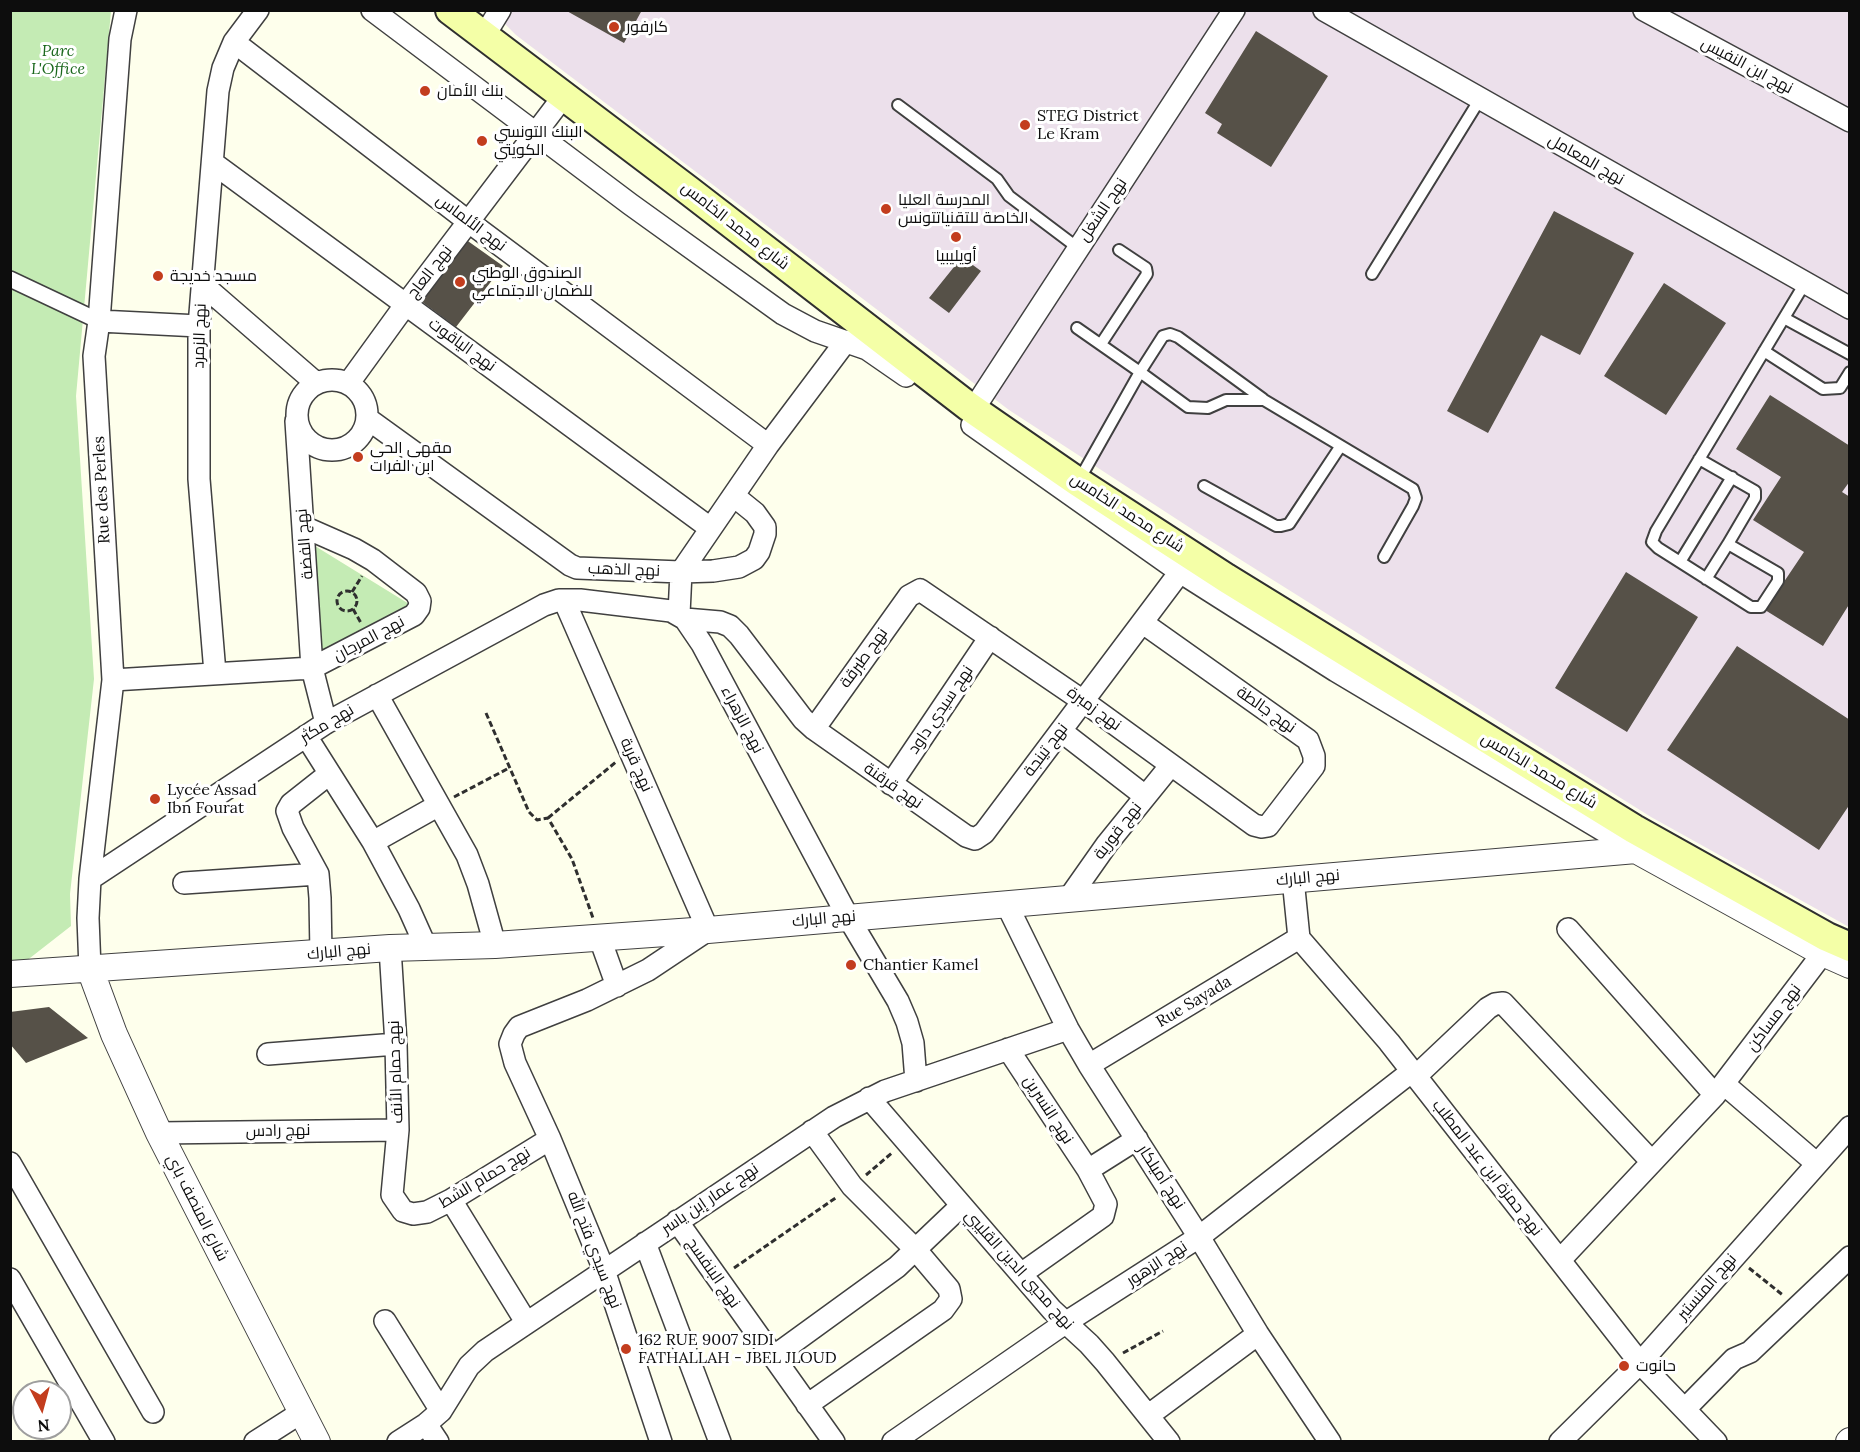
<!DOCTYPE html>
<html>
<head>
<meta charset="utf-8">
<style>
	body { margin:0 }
	#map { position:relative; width:1860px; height:1452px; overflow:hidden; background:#feffec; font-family:Lora,serif }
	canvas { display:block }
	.frame { position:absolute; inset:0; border:12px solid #0d0d0d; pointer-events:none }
	.north { position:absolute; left:12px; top:1380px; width:60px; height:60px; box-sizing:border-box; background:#fff; border:2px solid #9e9e9e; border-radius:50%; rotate:174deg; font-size:16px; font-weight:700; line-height:24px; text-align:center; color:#0d0d0d }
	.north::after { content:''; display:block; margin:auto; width:21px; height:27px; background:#c33d1e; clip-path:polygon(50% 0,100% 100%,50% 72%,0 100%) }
</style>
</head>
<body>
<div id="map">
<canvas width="1860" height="1452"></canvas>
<div class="frame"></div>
<div class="north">N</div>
</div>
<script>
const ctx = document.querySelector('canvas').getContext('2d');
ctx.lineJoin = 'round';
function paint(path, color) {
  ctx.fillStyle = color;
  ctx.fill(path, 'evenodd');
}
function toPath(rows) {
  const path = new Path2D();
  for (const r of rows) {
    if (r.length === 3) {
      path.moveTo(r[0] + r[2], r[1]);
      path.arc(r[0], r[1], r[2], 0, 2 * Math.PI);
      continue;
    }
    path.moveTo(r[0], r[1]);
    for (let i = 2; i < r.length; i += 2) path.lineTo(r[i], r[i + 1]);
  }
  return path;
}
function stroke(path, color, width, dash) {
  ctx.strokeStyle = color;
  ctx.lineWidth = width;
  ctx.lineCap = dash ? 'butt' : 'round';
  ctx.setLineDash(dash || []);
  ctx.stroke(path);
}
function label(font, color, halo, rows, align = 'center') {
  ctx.font = font + ' Lora,Cairo,serif';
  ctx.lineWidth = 6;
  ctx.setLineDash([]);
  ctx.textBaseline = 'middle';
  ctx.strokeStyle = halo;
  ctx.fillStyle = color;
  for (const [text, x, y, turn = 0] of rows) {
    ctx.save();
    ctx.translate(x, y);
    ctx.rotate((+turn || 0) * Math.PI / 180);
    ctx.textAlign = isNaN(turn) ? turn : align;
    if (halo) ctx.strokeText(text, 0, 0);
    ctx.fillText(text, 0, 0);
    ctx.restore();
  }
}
paint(toPath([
	[492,11,1849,11,1849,927,1651,817,1198,533,1009,410,516,35]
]), '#ece0eb');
paint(toPath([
	[11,11,111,11,76,396,94,679,70,894,71,926,21,965,11,966],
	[315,546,414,607,320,657]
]), '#c4ebb4');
paint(toPath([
	[565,10,642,10,624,43],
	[1256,31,1328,76,1271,167,1217,133,1222,124,1205,113],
	[1554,211,1634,253,1580,355,1541,335,1488,433,1447,411],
	[465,239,503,266,456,327,417,298],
	[962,257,981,271,949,313,929,298],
	[1664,283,1726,323,1666,415,1604,376],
	[1770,395,1850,446,1850,481,1842,492,1850,497,1850,603,1823,646,1765,610,1804,552,1753,520,1781,477,1736,449],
	[1626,572,1698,617,1627,732,1555,688],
	[1737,646,1850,720,1850,804,1819,850,1667,750],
	[49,1007,88,1038,26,1063,10,1044,10,1012]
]), '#565148');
const service = toPath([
	[898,105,997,179,1009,196,1078,248],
	[1372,274,1480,99],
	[1784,318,1850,354],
	[1077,328,1140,372,1163,336,1170,334,1178,337,1263,399],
	[1101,344,1147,274,1146,268,1119,250],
	[1764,351,1823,389,1840,388,1850,372],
	[1699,459,1755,491,1755,498,1728,544,1778,573,1778,581,1761,607,1751,607,1658,548,1652,542,1656,531,1805,283],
	[1078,482,1140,372,1188,407,1208,408,1226,400,1264,400,1413,489,1416,498,1413,506,1384,557],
	[1204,486,1276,526,1281,526,1289,524,1295,515,1340,447],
	[1680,562,1732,477],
	[1706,579,1728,544]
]);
const pedestrian = toPath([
	[10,279,99,321]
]);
const minor = toPath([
	[372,10,630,204,783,314,815,331,867,349,906,376],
	[1324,10,1850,308],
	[1644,10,1850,121],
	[484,36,500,10],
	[234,42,469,222,768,445],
	[213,163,710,528],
	[203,285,316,383],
	[99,321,199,326],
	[332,415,35],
	[348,384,406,304,563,97],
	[973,410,1234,10],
	[368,419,570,565,577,568,681,572,768,445,846,341],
	[296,421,312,668,326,723],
	[972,425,1180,572,1336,671,1636,850],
	[564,600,708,930,648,970,587,1000,519,1027,514,1034,510,1044,515,1063,550,1139,604,1270,661,1442],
	[679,614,681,572,713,571,739,567,754,559,759,552,765,534,765,527,755,513,734,496],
	[685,619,720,622,730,626,739,635,803,719,814,729,966,836,975,839,984,833,1180,572],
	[215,673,199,479,199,326,218,91,223,68,234,42,258,10],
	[113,680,312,668,414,615,419,608,420,601,416,593,373,560,354,549,304,527],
	[377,695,467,855,478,884,495,945],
	[814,729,909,596,920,590,1083,701,1254,825,1262,827,1268,826,1314,766,1314,756,1308,740,1143,623],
	[1061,731,1145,796],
	[306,736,373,842,409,909,426,947],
	[891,784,990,637],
	[373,842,439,805],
	[90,879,326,723,544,605,559,600,580,600,671,611,685,619,702,644,848,917,898,1001,907,1022,913,1043,916,1081],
	[1293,879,1299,938,1389,1042,1640,1363,1716,1442],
	[184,883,318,874],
	[1069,898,1107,844,1171,765],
	[1006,903,1068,1029,1089,1065,1199,1237,1258,1334,1330,1442],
	[1568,929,1715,1095],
	[599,936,617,986],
	[390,948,396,1044,398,1130,392,1195,403,1211,413,1214,427,1212,451,1200,550,1139],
	[321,954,320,898,318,874,293,828,287,811,291,804,329,774],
	[90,969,88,918,90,879,113,680,94,356,99,321,120,39,126,10],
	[1008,1049,1088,1170,1106,1204,1103,1216,1021,1274],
	[268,1054,396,1044],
	[1089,1065,1299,938],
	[1415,1077,1488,1008,1495,1004,1503,1003,1652,1162],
	[1724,1084,1816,1163],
	[869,1098,1052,1310,1089,1344,1105,1362,1169,1442],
	[159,1133,398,1130],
	[10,1163,153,1412],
	[1088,1170,1137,1139],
	[451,1200,526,1322],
	[677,1221,834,1442],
	[645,1243,720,1442],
	[1560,1260,1715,1095,1823,953],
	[10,1279,104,1442],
	[385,1321,441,1411],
	[773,1357,897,1267,961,1206],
	[807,1405,943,1310,951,1299,949,1289,916,1250,852,1186,812,1131],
	[1685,1409,1734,1359,1750,1352,1850,1257],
	[1149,1415,1258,1334],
	[426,1424,438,1442],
	[255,1442,302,1412],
	[398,1442,426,1424,441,1411,469,1366,485,1351,834,1117,885,1091,1068,1029],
	[893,1442,1065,1323,1199,1237,1411,1072],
	[1560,1442,1640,1363,1850,1127]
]);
const tertiary = toPath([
	[90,969,114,1034,159,1133,317,1442],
	[10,974,390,948,495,945,708,930,1636,850,1823,953,1850,965],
	[1849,1442,1850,1441]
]);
const secondary = toPath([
	[450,10,688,190,968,406,1078,482,1226,578,1634,829,1827,937,1850,947]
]);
stroke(service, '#404040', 14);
stroke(pedestrian, '#404040', 18);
stroke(minor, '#404040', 24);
stroke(tertiary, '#404040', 28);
stroke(secondary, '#2f2f2f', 32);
stroke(toPath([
	[347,601,10],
	[352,592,362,576],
	[353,609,361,623],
	[486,713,529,812,537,820,548,818,572,859,593,918],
	[454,797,509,768],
	[548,818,616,762],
	[866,1175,893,1152],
	[734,1268,837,1197],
	[1749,1268,1784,1296],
	[1123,1353,1163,1331]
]), '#2f2f2f', 3, [6, 3]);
stroke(service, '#fff', 10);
stroke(pedestrian, '#fff', 15);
stroke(minor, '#fff', 21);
stroke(tertiary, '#fff', 26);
stroke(secondary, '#f4ffa7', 28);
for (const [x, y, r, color] of [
	[614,27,6,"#c33d1e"],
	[425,91,6,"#c33d1e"],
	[1025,125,6,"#c33d1e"],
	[482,141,6,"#c33d1e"],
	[886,209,6,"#c33d1e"],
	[956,237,6,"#c33d1e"],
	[158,276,6,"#c33d1e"],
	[460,282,6,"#c33d1e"],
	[358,457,6,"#c33d1e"],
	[155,799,6,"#c33d1e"],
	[851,965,6,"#c33d1e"],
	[626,1349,6,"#c33d1e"],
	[1624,1366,6,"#c33d1e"]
]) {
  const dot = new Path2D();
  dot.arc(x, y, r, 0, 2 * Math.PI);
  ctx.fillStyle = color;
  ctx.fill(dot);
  stroke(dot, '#fff', 2);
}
label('16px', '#0d0d0d', '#fff', [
	["كارفور",626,27],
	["بنك الأمان",437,91],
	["STEG District",1037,116],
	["Le Kram",1037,134],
	["البنك التونسي",494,132],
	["الكويتي",494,150],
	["المدرسة العليا",898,200],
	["الخاصة للتقنياتتونس",898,218],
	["أويليبيا",956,256,"center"],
	["الصندوق الوطني",472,273],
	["للضمان الاجتماعي",472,291],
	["مسجد خديجة",170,276],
	["مقهى الحي",370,448],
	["ابن الفرات",370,466],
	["Lycée Assad",167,790],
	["Ibn Fourat",167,808],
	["Chantier Kamel",863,965],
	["162 RUE 9007 SIDI",638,1340],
	["FATHALLAH - JBEL JLOUD",638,1358],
	["حانوت",1636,1366]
], 'left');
label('italic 16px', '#1a671c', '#fff', [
	["Parc",58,51],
	["L'Office",58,69]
]);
label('16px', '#0d0d0d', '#fff', [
	["نهج ابن النفيس",1747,66,28],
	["نهج المعامل",1586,160,30],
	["نهج الشغل",1103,210,-56],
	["نهج الألماس",471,223,37],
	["شارع محمد الخامس",735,226,38],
	["نهج العاج",430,272,-52],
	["نهج الزمرد",200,336,-88],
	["نهج الياقوت",462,345,36],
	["Rue des Perles",102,490,-93],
	["شارع محمد الخامس",1127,513,33],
	["نهج الفضة",305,544,-95],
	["نهج الذهب",624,570,2],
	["نهج المرجان",369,639,-28],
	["نهج طبرقة",864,658,-54],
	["نهج زمبرة",1094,709,36],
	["نهج سيدي داود",941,710,-56],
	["نهج جالطة",1266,710,35],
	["نهج الزهراء",742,720,62],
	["نهج مكثر",327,724,-31],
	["نهج تينجة",1046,750,-53],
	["نهج قربة",636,765,66],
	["شارع محمد الخامس",1539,771,31],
	["نهج قرقنة",893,786,35],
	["نهج قورية",1118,831,-52],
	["نهج البارك",1308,878,-5],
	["نهج البارك",824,919,-5],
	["نهج البارك",339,952,-5],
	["Rue Sayada",1194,1002,-31],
	["نهج مساكن",1774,1018,-53],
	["نهج حمام الأنف",396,1072,-92],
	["نهج النسرين",1048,1110,57],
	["نهج رادس",278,1131,-1],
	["نهج حمزة ابن عبد المطلب",1487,1168,52],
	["نهج أميلكار",1161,1177,57],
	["نهج حمام الشط",485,1178,-31],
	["نهج عمار إبن ياسر",710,1199,-34],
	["شارع المنصف باي",197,1208,63],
	["نهج سيدي فتح الله",594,1250,69],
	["نهج الزهور",1157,1264,-33],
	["نهج محيي الدين القليبي",1019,1270,48],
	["نهج البنفسج",713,1273,55],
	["نهج المنستير",1707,1287,-49]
]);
</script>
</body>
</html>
